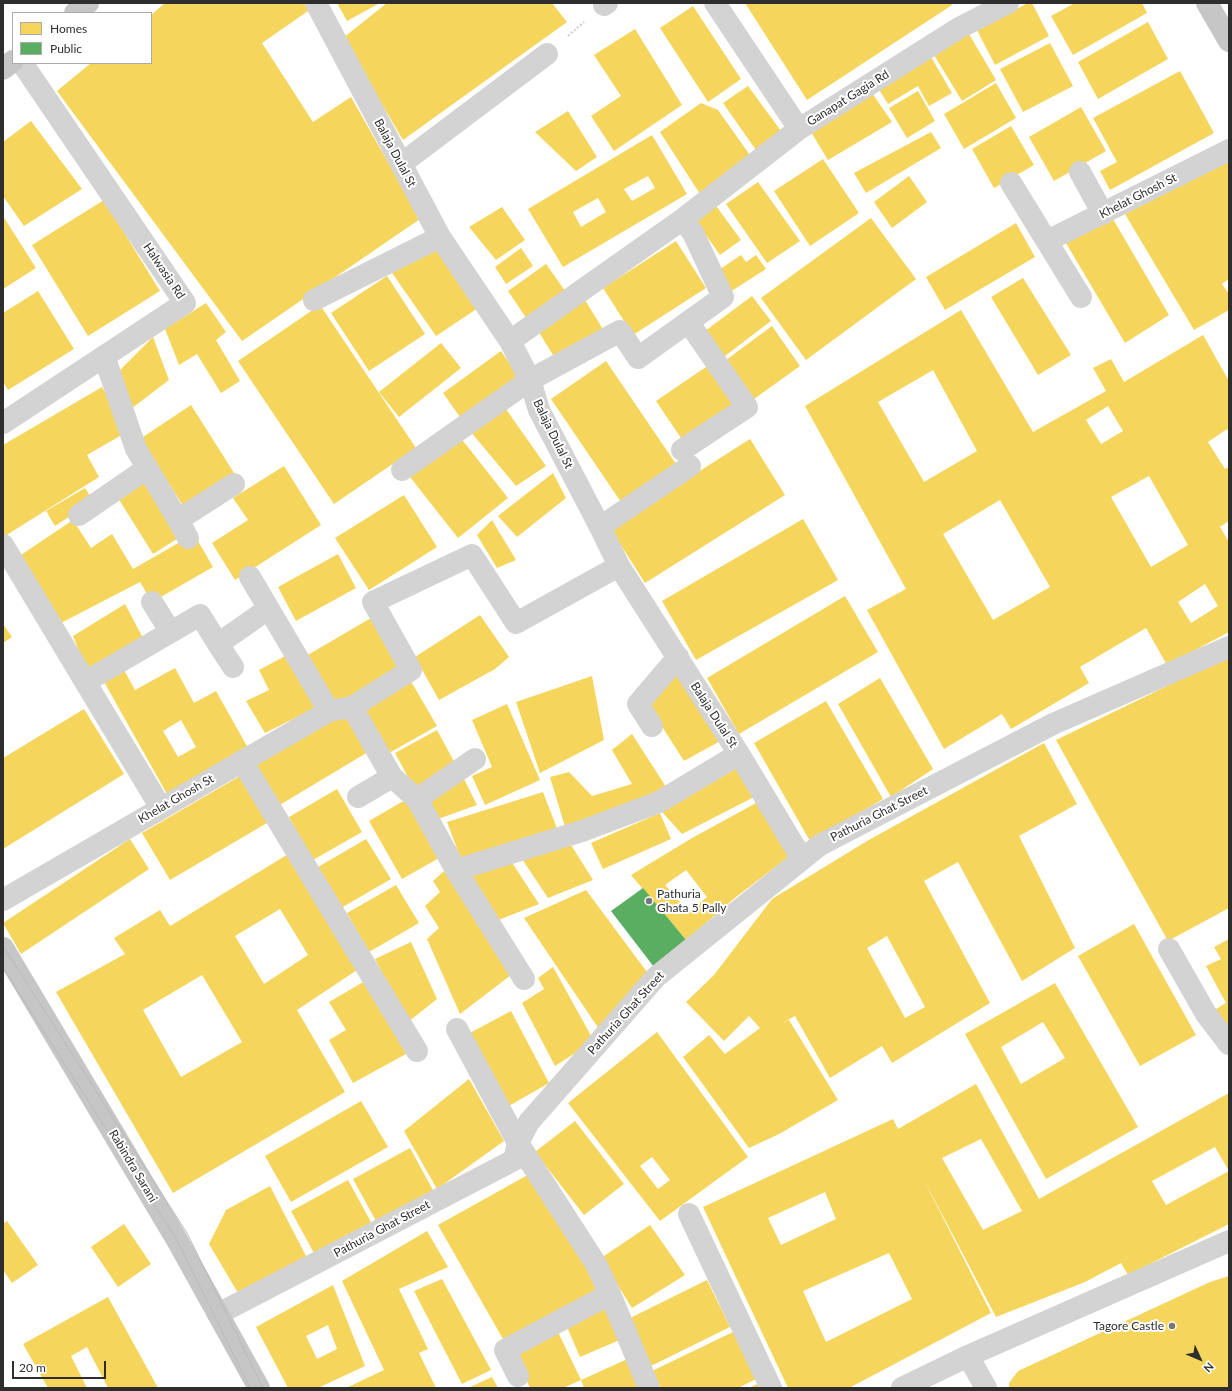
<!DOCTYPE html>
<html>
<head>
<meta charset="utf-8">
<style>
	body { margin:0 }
	#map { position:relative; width:1232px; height:1391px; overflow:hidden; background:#fff; font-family:Lato,sans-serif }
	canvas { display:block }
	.frame { position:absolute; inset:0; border:4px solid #2e2e2e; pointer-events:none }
	.legend { position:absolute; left:12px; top:12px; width:140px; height:52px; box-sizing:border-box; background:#fff; border:1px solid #ababab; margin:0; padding:5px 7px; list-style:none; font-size:12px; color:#2e2e2e }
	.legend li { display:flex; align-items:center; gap:8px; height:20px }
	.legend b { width:20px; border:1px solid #ababab }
	.north { position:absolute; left:1180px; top:1339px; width:40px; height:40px; -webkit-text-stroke:3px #fff; paint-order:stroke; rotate:134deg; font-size:11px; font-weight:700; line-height:16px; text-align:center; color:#2e2e2e }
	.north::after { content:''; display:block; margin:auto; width:14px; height:18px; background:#2e2e2e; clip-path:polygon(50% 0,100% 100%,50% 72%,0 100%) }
	.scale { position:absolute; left:12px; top:1361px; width:94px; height:18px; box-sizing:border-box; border:2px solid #2e2e2e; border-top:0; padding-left:5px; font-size:12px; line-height:14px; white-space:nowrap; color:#2e2e2e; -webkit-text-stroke:3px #fff; paint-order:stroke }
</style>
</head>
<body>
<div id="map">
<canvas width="1232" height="1391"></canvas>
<div class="frame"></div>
<ul class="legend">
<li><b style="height:11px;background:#f6d55c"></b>Homes</li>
<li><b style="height:11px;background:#5aae61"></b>Public</li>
</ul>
<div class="north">N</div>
<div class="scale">20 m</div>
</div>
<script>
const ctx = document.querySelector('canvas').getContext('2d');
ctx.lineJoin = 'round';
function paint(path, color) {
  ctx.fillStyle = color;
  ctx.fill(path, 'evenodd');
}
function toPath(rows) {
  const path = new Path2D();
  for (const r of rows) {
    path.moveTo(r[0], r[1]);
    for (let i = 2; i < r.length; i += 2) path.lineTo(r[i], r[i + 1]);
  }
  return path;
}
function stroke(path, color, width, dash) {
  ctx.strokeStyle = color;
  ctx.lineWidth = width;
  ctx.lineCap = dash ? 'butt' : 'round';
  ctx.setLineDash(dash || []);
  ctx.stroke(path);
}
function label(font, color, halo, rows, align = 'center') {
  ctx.font = font + ' Lato,sans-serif';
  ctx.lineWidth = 4;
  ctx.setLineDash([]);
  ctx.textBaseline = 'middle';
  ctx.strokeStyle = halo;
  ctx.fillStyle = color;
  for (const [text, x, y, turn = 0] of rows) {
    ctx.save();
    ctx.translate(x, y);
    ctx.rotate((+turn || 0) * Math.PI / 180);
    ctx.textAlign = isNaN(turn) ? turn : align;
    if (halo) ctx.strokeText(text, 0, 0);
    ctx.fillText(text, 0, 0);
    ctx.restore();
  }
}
paint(toPath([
	[165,3,304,3,308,11,262,43,313,122,351,97,420,219,242,341,57,91,91,63,151,63,151,15],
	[337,3,380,3,347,21],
	[387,3,552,3,567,22,403,140,343,38],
	[745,3,951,3,952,5,807,100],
	[1028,3,1032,3,1049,36,995,65,977,30],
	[1075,3,1142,3,1147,13,1073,55,1051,16],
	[693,6,741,79,708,102,660,28],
	[1148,22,1168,59,1098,99,1078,62],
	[635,29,682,105,614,151,591,116,621,96,594,55],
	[969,34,996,80,962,101,934,55],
	[1050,43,1073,86,1023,112,1000,69],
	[931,57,952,93,929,106,918,86,888,104,878,88],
	[1180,71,1214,133,1110,190,1100,171,1117,162,1093,118],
	[996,83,1016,118,964,149,944,114],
	[748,86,781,131,756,150,723,103],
	[918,91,935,121,907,138,889,108],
	[872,93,892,122,828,160,811,132],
	[701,103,718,110,752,158,700,194,660,132],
	[1081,107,1106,151,1054,181,1029,137],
	[568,111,597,157,576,171,535,132],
	[31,121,82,189,24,226,3,196,3,142],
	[1011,126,1034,165,994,188,972,149],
	[931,132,941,148,866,193,854,173],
	[652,135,687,194,563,267,528,209],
	[648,176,655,188,632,201,624,189],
	[598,198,606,212,581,227,573,212],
	[823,159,859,213,810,246,774,191],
	[1229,161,1229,279,1222,284,1229,294,1229,310,1194,330,1125,214],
	[909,176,927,202,892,228,874,202],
	[758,182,800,241,767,263,726,204],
	[104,200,160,291,88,336,32,245],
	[714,203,741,240,720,255,693,217],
	[502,207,525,240,496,260,469,227],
	[3,216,36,268,3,289],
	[871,218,916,279,806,360,761,298],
	[1113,219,1169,315,1125,343,1066,243],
	[1016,223,1035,257,945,310,926,277],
	[676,241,706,288,633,335,603,288],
	[432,243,478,308,436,336,390,270],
	[521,248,533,266,506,284,495,267],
	[741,255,746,262,756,255,766,269,730,292,716,272],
	[546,264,568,295,529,322,508,291],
	[387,276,425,334,369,371,331,313],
	[1023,278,1071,355,1038,375,991,297],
	[38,291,74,349,8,390,3,382,3,313],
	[752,296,771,321,725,356,705,331],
	[585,300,604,331,556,360,537,329],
	[206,303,226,332,216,340,240,381,221,393,197,354,179,365,165,329],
	[320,305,416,448,334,504,238,361],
	[961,310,1033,432,1106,391,1093,368,1111,359,1124,382,1203,335,1229,381,1229,432,1227,429,1208,442,1225,469,1229,467,1229,521,1220,527,1229,542,1229,632,1167,665,1146,628,1080,667,1089,683,1011,729,1002,714,944,749,867,610,906,589,805,406],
	[933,370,977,451,924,482,878,402],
	[1108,406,1123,431,1101,444,1086,420],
	[1149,476,1188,545,1151,567,1111,497],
	[1000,500,1050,587,993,620,943,534],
	[1205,584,1218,606,1191,623,1178,602],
	[772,326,800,366,754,399,726,360],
	[153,337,169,380,132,408,120,370],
	[441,343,461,368,399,417,379,392],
	[501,351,518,376,460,417,443,393],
	[606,361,676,464,621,502,551,399],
	[709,365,734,406,683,441,656,401],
	[102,387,127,432,87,455,99,477,5,536,3,533,3,445],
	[191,405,236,476,184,507,140,439],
	[503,405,546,466,516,486,470,431],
	[460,437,508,498,458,538,410,477],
	[750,439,785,495,645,583,610,528],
	[284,466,321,525,235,580,212,543,248,520,233,498],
	[553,473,566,498,517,537,498,516],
	[144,481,180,537,153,554,118,498],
	[85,488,93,501,55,526,46,511],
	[404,495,437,547,369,590,335,538],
	[803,519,838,580,696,660,662,601],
	[73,520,91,548,112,534,133,569,194,534,213,567,152,602,140,582,59,624,18,557],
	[492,520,516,560,497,568,477,535],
	[338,554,356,588,296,621,278,587],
	[845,596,878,652,739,734,707,678],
	[125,604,143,638,86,669,73,636],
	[480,615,509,657,495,669,439,700,415,657],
	[371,618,400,668,334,706,306,656],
	[3,624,12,637,3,643],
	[287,655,317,707,265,733,246,701,269,690,259,670],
	[1229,656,1229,908,1168,941,1056,740],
	[118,659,135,690,175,668,194,703,216,691,248,748,167,794,98,671],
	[181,720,196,747,178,757,163,731],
	[678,673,722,740,684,761,649,706],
	[592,676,604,740,540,773,516,702],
	[409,678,437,726,389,753,362,705],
	[880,678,933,769,891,797,838,704],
	[826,701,883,799,810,841,754,743],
	[507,704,540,780,485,805,472,776,492,767,472,720],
	[84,709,124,774,3,849,3,758],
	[344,712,368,752,278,806,255,765],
	[437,730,457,767,415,790,395,753],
	[632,734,668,790,566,830,550,777,569,772,592,796,632,784,612,750],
	[1044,743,1077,804,1019,836,1075,948,1022,981,958,862,924,881,990,1003,892,1063,882,1046,830,1078,795,1016,781,1024,789,1020,838,1100,779,1134,749,1148,683,1057,709,1035,725,1054,760,1028,749,1016,724,1041,686,1002,714,975,772,899,867,841],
	[887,936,925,1007,905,1018,867,948],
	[739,767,754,797,682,834,662,812],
	[240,776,267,823,170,880,142,833],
	[464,779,477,805,438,819,428,798],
	[337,789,362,832,313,860,289,817],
	[543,792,558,831,461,859,447,822],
	[405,800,439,858,402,879,369,821],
	[756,803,791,855,736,897,686,940,631,875,692,838],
	[686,870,707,897,689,912,665,885],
	[660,813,671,839,603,869,591,843],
	[130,839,149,869,21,954,3,923],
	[366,839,391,879,341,908,318,867],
	[568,840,593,880,548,898,520,856],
	[290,853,357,970,297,1010,345,1092,173,1193,56,992,125,954,114,938,160,910,170,926],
	[280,909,308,955,264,984,235,936],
	[202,975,242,1042,181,1077,143,1010],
	[511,861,539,904,496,921,468,877],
	[444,871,511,975,460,1014,427,939,439,928,425,906,440,892,433,881],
	[396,885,419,923,369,952,347,913],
	[586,890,647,972,599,1029,524,918],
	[1134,924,1196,1035,1140,1066,1078,956],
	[1229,939,1229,1032,1216,1009,1226,1003,1206,966,1221,959,1214,947],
	[411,942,437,999,408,1022,375,959],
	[553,967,594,1041,555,1066,522,1003,544,989,538,978],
	[365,981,406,1054,353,1083,329,1040,346,1030,329,1002],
	[1055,983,1138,1127,1046,1179,965,1034],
	[1043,1022,1065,1058,1021,1084,1001,1047],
	[511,1011,549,1083,507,1107,468,1034],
	[657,1032,748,1157,660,1221,568,1103],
	[652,1157,670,1180,658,1189,640,1166],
	[469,1079,504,1141,437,1189,404,1131],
	[976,1084,1039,1199,1229,1093,1229,1171,1215,1147,1152,1181,1166,1205,1229,1171,1229,1224,1128,1275,1121,1263,1085,1282,996,1317,922,1176,991,1313,849,1388,788,1388,703,1207,893,1119,898,1129],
	[981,1139,1022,1211,983,1230,942,1158],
	[825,1192,836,1219,781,1245,768,1218],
	[889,1253,912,1299,826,1342,803,1291],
	[361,1101,388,1147,291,1202,265,1156],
	[575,1121,624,1184,584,1215,535,1152],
	[410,1148,434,1192,377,1223,353,1179],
	[533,1172,601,1292,507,1346,438,1225],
	[348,1180,372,1224,315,1255,291,1211],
	[270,1186,307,1258,238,1293,209,1244,226,1210],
	[7,1221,38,1265,12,1283,3,1270,3,1224],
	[124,1224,151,1264,118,1287,91,1247],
	[650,1225,685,1275,632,1308,601,1258],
	[427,1231,448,1267,399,1289,428,1349,419,1353,436,1388,346,1388,384,1370,342,1281],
	[1229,1276,1229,1388,1009,1388,1009,1383,1018,1371,1210,1282],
	[442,1279,491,1370,462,1384,414,1291],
	[707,1280,730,1327,651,1366,628,1319],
	[333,1285,365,1366,318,1388,288,1388,256,1327],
	[328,1325,337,1349,317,1359,306,1336],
	[108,1297,158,1388,108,1388,87,1347,71,1356,87,1388,48,1388,23,1344],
	[606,1302,622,1339,580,1357,564,1320],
	[557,1330,581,1380,563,1388,530,1388,514,1352],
	[737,1330,760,1377,738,1388,661,1388,652,1371],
	[632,1357,646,1388,584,1388,581,1380],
	[492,1377,498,1388,468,1388],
	[757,1384,759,1388,749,1388]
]), '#f6d55c');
paint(toPath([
	[643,888,686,940,654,967,611,911]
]), '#5aae61');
stroke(toPath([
	[568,36,584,22]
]), '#d3d3d3', 2.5, [2, 2]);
stroke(toPath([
	[316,3,440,237,510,341,530,380,539,410,600,527,619,566,739,754,802,859],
	[715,3,799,129,959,28,1008,3],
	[604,5,607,3],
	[401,164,547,54],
	[1080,172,1103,214],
	[1011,183,1081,297],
	[1047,241,1229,150],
	[314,300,440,237],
	[510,341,683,219,799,129],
	[104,356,136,449,178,520,234,484],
	[3,423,185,303,22,63],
	[682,450,747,407,689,323],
	[402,470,530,380,620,331,638,358,723,297,693,233,683,219],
	[79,515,146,469],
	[178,520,188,538],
	[600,527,690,466],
	[3,545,161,808],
	[250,577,329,711],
	[152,602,170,631],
	[233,667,218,644,268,609],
	[85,682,200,615,218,644],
	[352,707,392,777,417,799,456,870,582,831,659,802,739,754],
	[652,726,638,704,678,657],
	[242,761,417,1051],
	[358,797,392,777],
	[417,799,475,759],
	[456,870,524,979],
	[3,900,329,711,352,707,411,670,373,602,472,555,516,623,619,566],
	[1169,949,1206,1014,1229,1044],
	[457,1029,518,1143,596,1264,610,1294,649,1388],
	[689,1214,771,1388],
	[218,1314,514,1160,518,1143,529,1122,656,977,820,845,1053,724,1229,647],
	[968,1356,986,1388],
	[518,1376,505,1350,610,1294],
	[902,1388,968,1356,1229,1241]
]), '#d3d3d3', 22);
stroke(toPath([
	[1207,3,1229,41],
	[75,13,88,3],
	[3,69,13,61],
	[3,948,177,1240,259,1388]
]), '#c6c6c6', 22);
stroke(toPath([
	[3,946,187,1233,263,1388],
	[3,968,177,1240,250,1388]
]), '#bababa', 1);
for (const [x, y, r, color] of [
	[649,901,4,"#777"],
	[1172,1326,4,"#777"]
]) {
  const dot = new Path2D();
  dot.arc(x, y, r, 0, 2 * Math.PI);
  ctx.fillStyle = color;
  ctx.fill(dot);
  stroke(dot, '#fff', 1.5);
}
label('12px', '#2e2e2e', '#fff', [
	["Ganapat Gagia Rd",848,98,-32],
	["Balaja Dulal St",395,153,62],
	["Khelat Ghosh St",1138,196,-27],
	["Halwasia Rd",164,271,56],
	["Balaja Dulal St",553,434,64],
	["Balaja Dulal St",714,715,57],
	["Khelat Ghosh St",176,799,-30],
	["Pathuria Ghat Street",879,814,-27],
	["Pathuria Ghat Street",626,1013,-48],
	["Rabindra Sarani",133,1166,59],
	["Pathuria Ghat Street",382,1229,-28]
]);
label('12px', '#2e2e2e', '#fff', [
	["Pathuria",657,894],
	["Ghata 5 Pally",657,908],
	["Tagore Castle",1164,1326,"right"]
], 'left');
</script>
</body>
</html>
